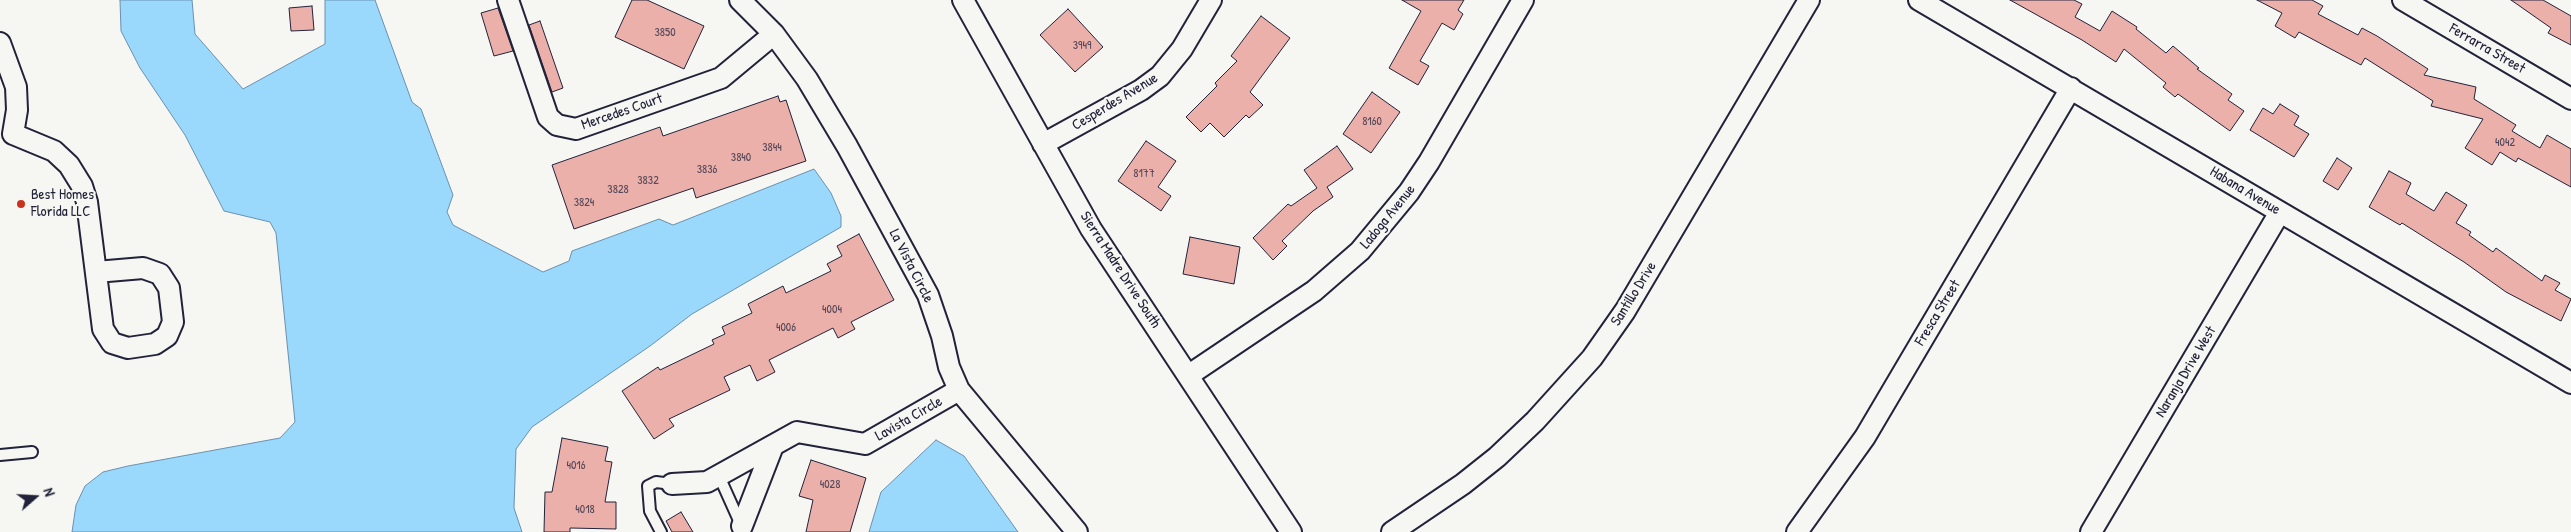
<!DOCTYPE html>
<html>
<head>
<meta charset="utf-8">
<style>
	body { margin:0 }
	#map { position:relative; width:2571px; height:532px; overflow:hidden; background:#f6f6f2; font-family:"Patrick Hand",sans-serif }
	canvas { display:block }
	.north { position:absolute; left:10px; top:472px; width:50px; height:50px; -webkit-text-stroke:4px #f6f6f2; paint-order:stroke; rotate:71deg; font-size:14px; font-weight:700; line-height:20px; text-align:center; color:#22223b }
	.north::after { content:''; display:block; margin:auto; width:18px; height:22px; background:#22223b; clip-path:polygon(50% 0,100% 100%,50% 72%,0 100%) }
</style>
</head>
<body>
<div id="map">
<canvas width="2571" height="532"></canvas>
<div class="north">N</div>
</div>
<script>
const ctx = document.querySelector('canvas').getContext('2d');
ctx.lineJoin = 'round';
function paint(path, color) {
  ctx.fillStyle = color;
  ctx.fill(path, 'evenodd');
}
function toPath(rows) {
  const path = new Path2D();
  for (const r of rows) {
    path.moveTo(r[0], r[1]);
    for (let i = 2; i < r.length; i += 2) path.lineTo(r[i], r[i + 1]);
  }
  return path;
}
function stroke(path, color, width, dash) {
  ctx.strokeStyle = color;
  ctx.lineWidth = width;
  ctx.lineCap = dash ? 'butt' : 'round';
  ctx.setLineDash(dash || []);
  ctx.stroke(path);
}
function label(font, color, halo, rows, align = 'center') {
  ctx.font = font + ' "Patrick Hand",sans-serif';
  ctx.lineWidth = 4.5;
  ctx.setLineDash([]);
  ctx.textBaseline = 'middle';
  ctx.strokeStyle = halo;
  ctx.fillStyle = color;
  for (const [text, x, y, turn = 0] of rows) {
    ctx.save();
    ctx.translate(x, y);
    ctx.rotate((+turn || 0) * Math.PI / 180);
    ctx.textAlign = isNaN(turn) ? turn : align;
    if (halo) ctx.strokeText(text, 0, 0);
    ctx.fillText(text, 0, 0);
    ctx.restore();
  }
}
const water = toPath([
	[120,0,192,0,195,34,243,89,325,44,325,0,375,0,412,102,421,109,453,195,447,212,453,225,543,272,569,261,572,251,659,219,673,225,814,169,831,193,841,216,841,227,692,314,650,346,532,427,516,449,514,508,522,532,72,532,76,505,85,486,103,472,128,466,280,438,295,422,276,233,270,222,224,211,185,135,140,68,121,31,120,0],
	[936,440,964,456,1018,532,869,532,881,492,936,440]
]);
paint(water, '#9ad9fc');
stroke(water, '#6a90af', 1);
const building = toPath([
	[632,0,647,0,704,26,684,69,615,37,632,0],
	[1402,0,1464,0,1458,10,1463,14,1454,30,1442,23,1420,61,1429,66,1418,85,1389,68,1421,11,1402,0],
	[2010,0,2074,0,2082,4,2075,17,2100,31,2112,11,2137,27,2136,29,2166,53,2173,46,2199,68,2197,69,2232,94,2228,100,2244,111,2230,131,2178,94,2175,97,2163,87,2166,83,2124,49,2116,62,2082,40,2010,0],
	[2257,0,2312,0,2323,6,2318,14,2358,35,2362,28,2377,36,2428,69,2424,75,2476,87,2474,99,2516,125,2512,131,2540,148,2547,135,2571,149,2571,187,2518,158,2516,162,2500,152,2492,165,2465,148,2483,119,2431,106,2433,101,2365,58,2361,65,2299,32,2295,38,2275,26,2282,13,2257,0],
	[2511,0,2543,0,2571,16,2571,45,2548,33,2551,28,2511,0],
	[312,6,314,30,291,31,289,8,312,6],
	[498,8,513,51,494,56,481,13,498,8],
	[1068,9,1103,47,1075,72,1040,35,1068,9],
	[1261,16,1290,38,1250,92,1263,105,1249,118,1246,115,1224,137,1210,123,1201,132,1186,117,1217,86,1215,83,1237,61,1231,56,1261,16],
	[540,21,563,88,552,92,529,25,540,21],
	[1372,92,1400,112,1371,153,1343,134,1372,92],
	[778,96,780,102,786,100,806,161,696,198,693,188,574,229,552,165,660,127,663,136,778,96],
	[2280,104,2299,116,2294,125,2309,134,2294,157,2250,130,2263,108,2273,114,2280,104],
	[1146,141,1176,161,1158,187,1171,196,1161,211,1118,181,1146,141],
	[1337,146,1353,169,1327,187,1333,197,1313,211,1282,241,1287,246,1273,260,1253,238,1288,204,1291,206,1317,188,1304,170,1337,146],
	[2337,158,2352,168,2338,190,2323,181,2337,158],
	[2389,171,2411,183,2406,194,2434,211,2446,192,2467,205,2456,223,2471,232,2469,235,2493,252,2496,248,2542,281,2545,275,2560,283,2555,290,2571,299,2561,321,2506,292,2464,262,2402,223,2400,225,2369,207,2389,171],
	[859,234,894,300,851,322,855,329,838,338,833,328,769,360,775,372,757,381,750,365,724,377,730,390,669,419,674,426,654,439,622,391,658,367,660,370,714,344,712,340,725,334,722,327,752,313,748,304,783,286,786,293,831,271,827,264,842,256,837,246,859,234],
	[1190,237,1240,247,1234,284,1183,274,1190,237],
	[562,438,608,447,605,461,612,462,605,502,616,502,616,529,570,528,570,532,544,532,545,492,552,492,562,438],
	[811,460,866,478,850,532,806,532,813,500,799,496,811,460],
	[681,512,693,532,672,532,666,521,681,512]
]);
paint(building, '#ebb0aa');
stroke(building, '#22223b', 1);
const service = toPath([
	[0,455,32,452],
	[719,476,741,525],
	[661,532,650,511,648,486,656,482,672,484]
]);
const minor = toPath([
	[508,0,548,117,557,125,576,129,721,78,774,34],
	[740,0,774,34,807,79,847,146,928,295,942,336,949,367,959,390,1077,532],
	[963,0,1091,229,1291,532],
	[1919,0,2571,383],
	[2403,0,2571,99],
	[0,43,16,87,17,110,13,134],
	[13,134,54,151,69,165,82,186,87,202,103,329,112,343,128,348,155,344,167,336,173,322,169,288,160,274,143,268,96,272],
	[1043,144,1141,90,1160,76,1182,49,1211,0],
	[1189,375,1314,291,1360,251,1409,192,1429,162,1523,0],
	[672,484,707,482,797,432,865,444,959,390],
	[742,526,773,446],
	[1392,532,1463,484,1497,457,1535,421,1592,358,1625,311,1809,0],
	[1797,532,1865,437,2071,88],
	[2091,532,2280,212]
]);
stroke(service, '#22223b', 14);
stroke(minor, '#22223b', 24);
stroke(service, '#f6f6f2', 10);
stroke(minor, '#f6f6f2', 20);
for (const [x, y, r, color] of [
	[21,204,5,"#c8321e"]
]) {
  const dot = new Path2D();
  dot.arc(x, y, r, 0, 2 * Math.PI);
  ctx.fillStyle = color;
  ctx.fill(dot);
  stroke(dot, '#f6f6f2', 2);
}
label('12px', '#544657', null, [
	["3850",665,33],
	["3949",1082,46],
	["8160",1372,122],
	["4042",2505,143],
	["3844",772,148],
	["3840",741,158],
	["3836",707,170],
	["8177",1144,174],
	["3832",648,181],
	["3828",618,190],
	["3824",584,203],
	["4004",832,310],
	["4006",786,328],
	["4016",576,466],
	["4028",830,485],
	["4018",585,510]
]);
label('15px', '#22223b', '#f6f6f2', [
	["Ferrarra Street",2487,49,30],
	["Cesperdes Avenue",1115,102,-31],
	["Mercedes Court",622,112,-19],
	["Habana Avenue",2245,191,31],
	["Ladoga Avenue",1388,217,-51],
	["La Vista Circle",911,266,63],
	["Sierra Madre Drive South",1120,270,57],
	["Santillo Drive",1634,294,-58],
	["Fresca Street",1938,313,-59],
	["Naranja Drive West",2186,372,-59],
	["Lavista Circle",909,419,-30]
]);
label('15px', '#22223b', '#f6f6f2', [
	["Best Homes",31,195],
	["Florida LLC",31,212]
], 'left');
</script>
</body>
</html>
